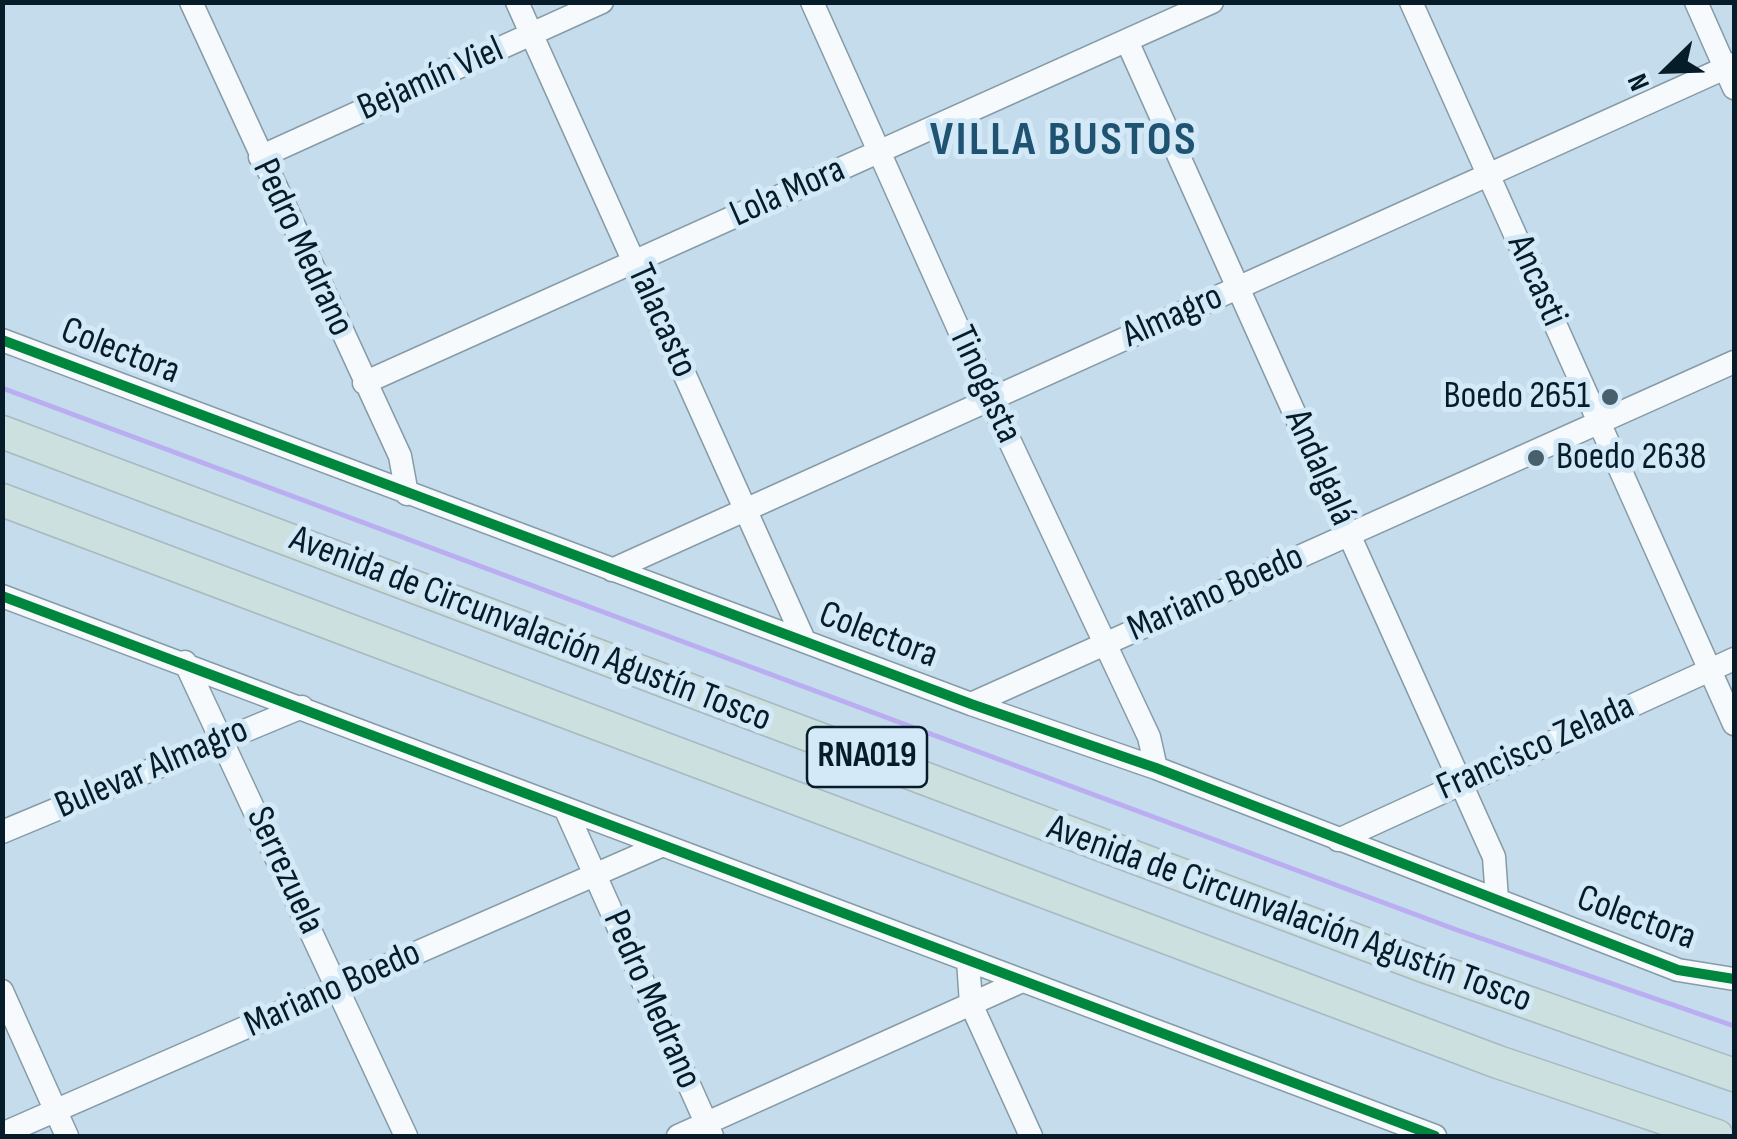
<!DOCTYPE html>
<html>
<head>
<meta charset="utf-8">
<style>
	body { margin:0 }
	#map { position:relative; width:1737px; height:1139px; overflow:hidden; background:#c4dceb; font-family:"Sofia Sans Condensed",sans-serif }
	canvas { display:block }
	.frame { position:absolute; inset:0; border:5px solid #061c28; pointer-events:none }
	.north { position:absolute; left:1617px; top:20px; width:100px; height:100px; -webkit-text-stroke:8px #d4e9f7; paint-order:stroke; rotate:247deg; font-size:28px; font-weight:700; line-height:40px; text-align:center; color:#061c28 }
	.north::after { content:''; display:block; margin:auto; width:35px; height:45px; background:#061c28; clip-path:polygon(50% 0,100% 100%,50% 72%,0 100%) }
</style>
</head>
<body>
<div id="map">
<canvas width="1737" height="1139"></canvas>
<div class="frame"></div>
<div class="north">N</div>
</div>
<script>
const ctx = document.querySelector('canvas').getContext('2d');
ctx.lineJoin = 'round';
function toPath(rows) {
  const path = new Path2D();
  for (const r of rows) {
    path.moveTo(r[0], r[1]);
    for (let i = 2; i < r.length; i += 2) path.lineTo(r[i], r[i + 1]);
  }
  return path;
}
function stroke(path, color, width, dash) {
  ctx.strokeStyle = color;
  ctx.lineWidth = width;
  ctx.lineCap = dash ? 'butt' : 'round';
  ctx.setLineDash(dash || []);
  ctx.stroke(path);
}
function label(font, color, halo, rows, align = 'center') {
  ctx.font = font + ' "Sofia Sans Condensed",sans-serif';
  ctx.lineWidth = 10;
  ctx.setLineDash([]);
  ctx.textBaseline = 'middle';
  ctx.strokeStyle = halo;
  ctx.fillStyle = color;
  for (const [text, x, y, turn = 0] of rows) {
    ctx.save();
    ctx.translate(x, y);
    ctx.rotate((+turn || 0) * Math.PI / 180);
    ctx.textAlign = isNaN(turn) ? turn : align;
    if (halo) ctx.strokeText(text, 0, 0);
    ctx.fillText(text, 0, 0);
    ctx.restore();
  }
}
stroke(toPath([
	[2,388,1457,930,1734,1026]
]), '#baadf1', 5);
const minor = toPath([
	[191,2,400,456,407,494],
	[517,2,804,640],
	[812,2,990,399,1149,737,1156,768],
	[1411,2,1734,724],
	[1696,2,1734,88],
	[1127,41,1494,857,1497,899],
	[260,157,602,2],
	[2,340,971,704,1156,768,1678,970,1734,979],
	[364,383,1212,2],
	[612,570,1734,64],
	[2,596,1435,1136],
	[185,662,406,1136],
	[971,704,1734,362],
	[565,808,712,1136],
	[2,832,302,707],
	[1338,840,1734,659],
	[968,960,971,1004,1031,1136],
	[2,991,67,1136],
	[2,1134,663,845],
	[678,1136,1022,981]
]);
const highway = toPath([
	[2,432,1424,966,1734,1075],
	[2,500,1498,1062,1717,1136]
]);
stroke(minor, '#869ba7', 25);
stroke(highway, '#aab8c0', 35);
stroke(minor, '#f6fafc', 22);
stroke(highway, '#cbe0df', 32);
stroke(toPath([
	[2,340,971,704,1156,768,1678,970,1734,979],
	[2,596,1435,1136]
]), '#00873e', 10);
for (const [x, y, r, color] of [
	[1610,397,10,"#485f6c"],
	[1536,458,10,"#485f6c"]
]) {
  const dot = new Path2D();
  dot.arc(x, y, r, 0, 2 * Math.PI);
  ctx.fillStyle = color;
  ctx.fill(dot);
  stroke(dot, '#d4e9f7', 4);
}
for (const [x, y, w] of [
	[867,757,120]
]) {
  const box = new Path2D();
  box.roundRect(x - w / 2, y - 30, w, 60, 8);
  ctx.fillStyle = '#d4e9f7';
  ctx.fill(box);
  stroke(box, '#061c28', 2.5);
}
label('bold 35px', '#061c28', null, [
	["RNA019",867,757]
]);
label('38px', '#061c28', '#d4e9f7', [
	["Bejamín Viel",431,80,-24],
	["Lola Mora",788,193,-24],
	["Pedro Medrano",302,248,65],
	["Ancasti",1536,281,66],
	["Almagro",1173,317,-24],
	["Talacasto",661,321,66],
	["Colectora",120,352,21],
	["Tinogasta",984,385,65],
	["Andalgalá",1319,468,66],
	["Mariano Boedo",1216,594,-24],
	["Avenida de Circunvalación Agustín Tosco",530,630,21],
	["Colectora",878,636,21],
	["Francisco Zelada",1536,748,-24],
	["Bulevar Almagro",152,769,-23],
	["Serrezuela",284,871,65],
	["Avenida de Circunvalación Agustín Tosco",1289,915,20],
	["Colectora",1636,919,20],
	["Mariano Boedo",333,990,-24],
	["Pedro Medrano",651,1000,66]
]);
label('38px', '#061c28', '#d4e9f7', [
	["Boedo 2651",1590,397],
	["Boedo 2638",1556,458,"left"]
], 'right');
ctx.letterSpacing = '2.5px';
label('bold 48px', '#1f5371', '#d4e9f7', [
	["VILLA BUSTOS",1064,142]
]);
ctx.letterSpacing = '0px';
</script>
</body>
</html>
